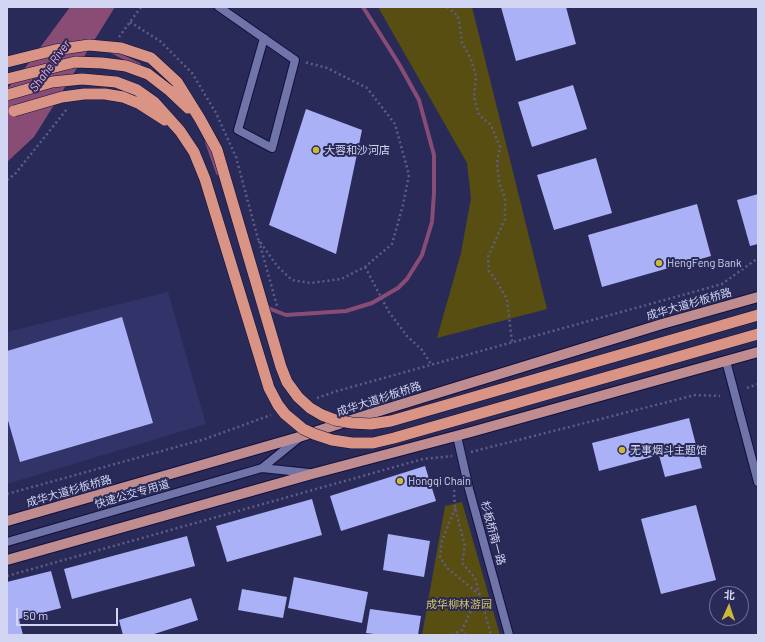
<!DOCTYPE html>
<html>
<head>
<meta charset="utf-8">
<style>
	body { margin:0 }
	#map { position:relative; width:765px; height:642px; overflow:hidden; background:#292a58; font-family:Barlow,"Noto Sans SC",sans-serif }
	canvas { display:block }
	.frame { position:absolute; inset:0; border:8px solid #d2d5f2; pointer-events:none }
	.north { position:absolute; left:709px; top:586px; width:40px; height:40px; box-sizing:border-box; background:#292a58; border:1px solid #6d6e96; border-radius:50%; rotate:3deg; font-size:11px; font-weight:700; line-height:16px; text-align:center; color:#d2d5f2 }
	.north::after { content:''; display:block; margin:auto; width:14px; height:18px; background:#cdb938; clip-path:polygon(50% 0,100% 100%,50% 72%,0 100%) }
	.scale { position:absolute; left:16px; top:608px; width:102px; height:18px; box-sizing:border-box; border:2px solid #d2d5f2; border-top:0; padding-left:5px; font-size:12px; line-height:14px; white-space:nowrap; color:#d2d5f2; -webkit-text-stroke:3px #292a58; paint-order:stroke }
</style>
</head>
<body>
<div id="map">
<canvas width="765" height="642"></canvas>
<div class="frame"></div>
<div class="north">北</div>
<div class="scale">50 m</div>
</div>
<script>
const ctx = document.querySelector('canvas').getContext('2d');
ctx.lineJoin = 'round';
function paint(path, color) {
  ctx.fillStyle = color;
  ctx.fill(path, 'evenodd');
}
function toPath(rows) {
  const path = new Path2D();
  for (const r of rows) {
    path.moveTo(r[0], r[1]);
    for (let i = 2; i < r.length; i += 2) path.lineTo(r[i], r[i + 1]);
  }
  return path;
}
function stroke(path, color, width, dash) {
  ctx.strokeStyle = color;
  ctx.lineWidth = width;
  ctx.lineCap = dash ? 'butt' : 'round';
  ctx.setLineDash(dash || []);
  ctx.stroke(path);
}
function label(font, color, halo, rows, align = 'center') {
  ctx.font = font + ' Barlow,"Noto Sans SC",sans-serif';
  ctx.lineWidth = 4;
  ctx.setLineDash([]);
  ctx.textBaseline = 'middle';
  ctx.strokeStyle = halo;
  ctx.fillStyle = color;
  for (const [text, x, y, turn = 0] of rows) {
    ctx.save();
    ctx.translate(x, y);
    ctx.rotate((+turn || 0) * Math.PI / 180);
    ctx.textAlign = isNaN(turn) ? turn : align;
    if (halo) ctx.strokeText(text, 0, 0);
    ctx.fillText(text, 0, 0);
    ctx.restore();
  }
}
paint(toPath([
	[168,292,206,424,7,484,7,332]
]), '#323368');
paint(toPath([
	[378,7,472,7,547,309,437,338,461,253,471,198,467,163],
	[462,502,500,635,422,635,445,506]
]), '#584e11');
paint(toPath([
	[70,7,115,7,34,137,7,162,7,89,25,68]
]), '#894c75');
stroke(toPath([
	[111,51,139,65],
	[207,142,218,173],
	[266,305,268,308,286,315,346,311,372,303,398,288,407,279,422,255,432,222,434,193,434,155,419,100,399,64,363,7]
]), '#894c75', 4);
paint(toPath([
	[501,7,566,7,576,44,516,61],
	[573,85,587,129,532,147,518,102],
	[306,109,362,130,336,254,269,225],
	[596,158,612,213,554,230,537,175],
	[758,194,758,244,750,246,737,200],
	[697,204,711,256,602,287,588,235],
	[122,317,153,423,20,462,7,417,7,351],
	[689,418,702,468,665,477,659,455,599,471,592,443],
	[425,466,436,501,341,531,330,496],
	[312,499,322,535,227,562,216,526],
	[696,505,716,580,661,594,641,519],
	[388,534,430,541,424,577,383,570],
	[187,536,195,566,72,599,64,569],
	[51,571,61,608,19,619,23,635,7,635,7,582],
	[294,577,368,592,362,623,288,608],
	[242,589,287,597,283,618,238,610],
	[191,598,198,620,151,635,123,635,119,620],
	[370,609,421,616,418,635,382,635,366,633]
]), '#abb1f6');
const service = toPath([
	[262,468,299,438],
	[7,542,262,468,309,473]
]);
const minor = toPath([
	[219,7,295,60,272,148,238,130,264,38]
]);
const tertiary = toPath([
	[726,361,758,482],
	[457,436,469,489,509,635]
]);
const primary = toPath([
	[7,521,299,437,373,413,662,324,758,297],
	[7,560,312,474,471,432,758,352]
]);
stroke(service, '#13103c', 10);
stroke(minor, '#13103c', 10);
stroke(tertiary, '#13103c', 10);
stroke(primary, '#13103c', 12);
stroke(toPath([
	[447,7,458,16,460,27,462,43,471,59,476,76,474,97,479,115,491,125,500,147,497,163,499,182,505,198,505,219,488,257,489,271,497,282,507,299,512,342],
	[130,22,160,41,192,73,216,113,236,157,258,239,277,266,292,280,310,283,341,279,365,267,392,244,403,205,409,175,395,124,367,88,327,68,304,62],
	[119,37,141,7],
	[7,180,15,174,67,109],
	[259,241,277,306],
	[365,267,389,312,407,336,422,350,431,364],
	[747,388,758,384],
	[317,398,337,391,722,284,758,258],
	[471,452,695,395,720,396],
	[456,480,454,492,455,508,465,546,462,563,475,578,491,635],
	[7,494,205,439,271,415],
	[455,508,442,541,440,557,447,568,479,594,462,630,466,635],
	[7,576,423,459,452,456],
	[452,635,462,630]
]), '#5d5e87', 2.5, [2, 3]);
stroke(service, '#7074a8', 8);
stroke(minor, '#7074a8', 8);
stroke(tertiary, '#7074a8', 8);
stroke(primary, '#bf8c8f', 10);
const trunkBridge = toPath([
	[7,62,55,50,89,45,121,48,151,58,177,82,200,119,217,150,281,367,287,382,298,397,310,408,322,415,335,420,352,423,371,424,391,421,758,315],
	[7,79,75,62,102,63,126,66,148,74,170,91,188,108],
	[7,95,52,82,82,79,116,82,137,90,154,102,180,131,194,152,205,179,269,388,278,405,285,414,303,429,314,434,332,440,352,443,373,443,394,438,758,334],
	[14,111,62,97,84,94,105,94,123,97,140,104,165,120]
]);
stroke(trunkBridge, '#13103c', 12, []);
stroke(trunkBridge, '#da9486', 11);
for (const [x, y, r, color] of [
	[316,150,4,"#cdb938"],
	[659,263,4,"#cdb938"],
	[622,450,4,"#cdb938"],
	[400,481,4,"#cdb938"]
]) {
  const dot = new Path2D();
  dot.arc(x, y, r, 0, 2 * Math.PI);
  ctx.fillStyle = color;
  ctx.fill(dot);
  stroke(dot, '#292a58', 1.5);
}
label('11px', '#d2d5f2', '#292a58', [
	["大蓉和沙河店",324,150],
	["HengFeng Bank",667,263],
	["无事烟斗主题馆",630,450],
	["Hongqi Chain",408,481]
], 'left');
label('11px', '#d2d5f2', '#292a58', [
	["成华大道杉板桥路",689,304,-16],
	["成华大道杉板桥路",379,399,-18],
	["成华大道杉板桥路",69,491,-16],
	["快速公交专用道",132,494,-16],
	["杉板桥南一路",493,533,75]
]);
label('11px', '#d6c55b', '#292a58', [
	["成华柳林游园",459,604]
]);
label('italic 12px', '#f6aedd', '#292a58', [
	["Shahe River",50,66,-54]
]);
</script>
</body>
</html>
